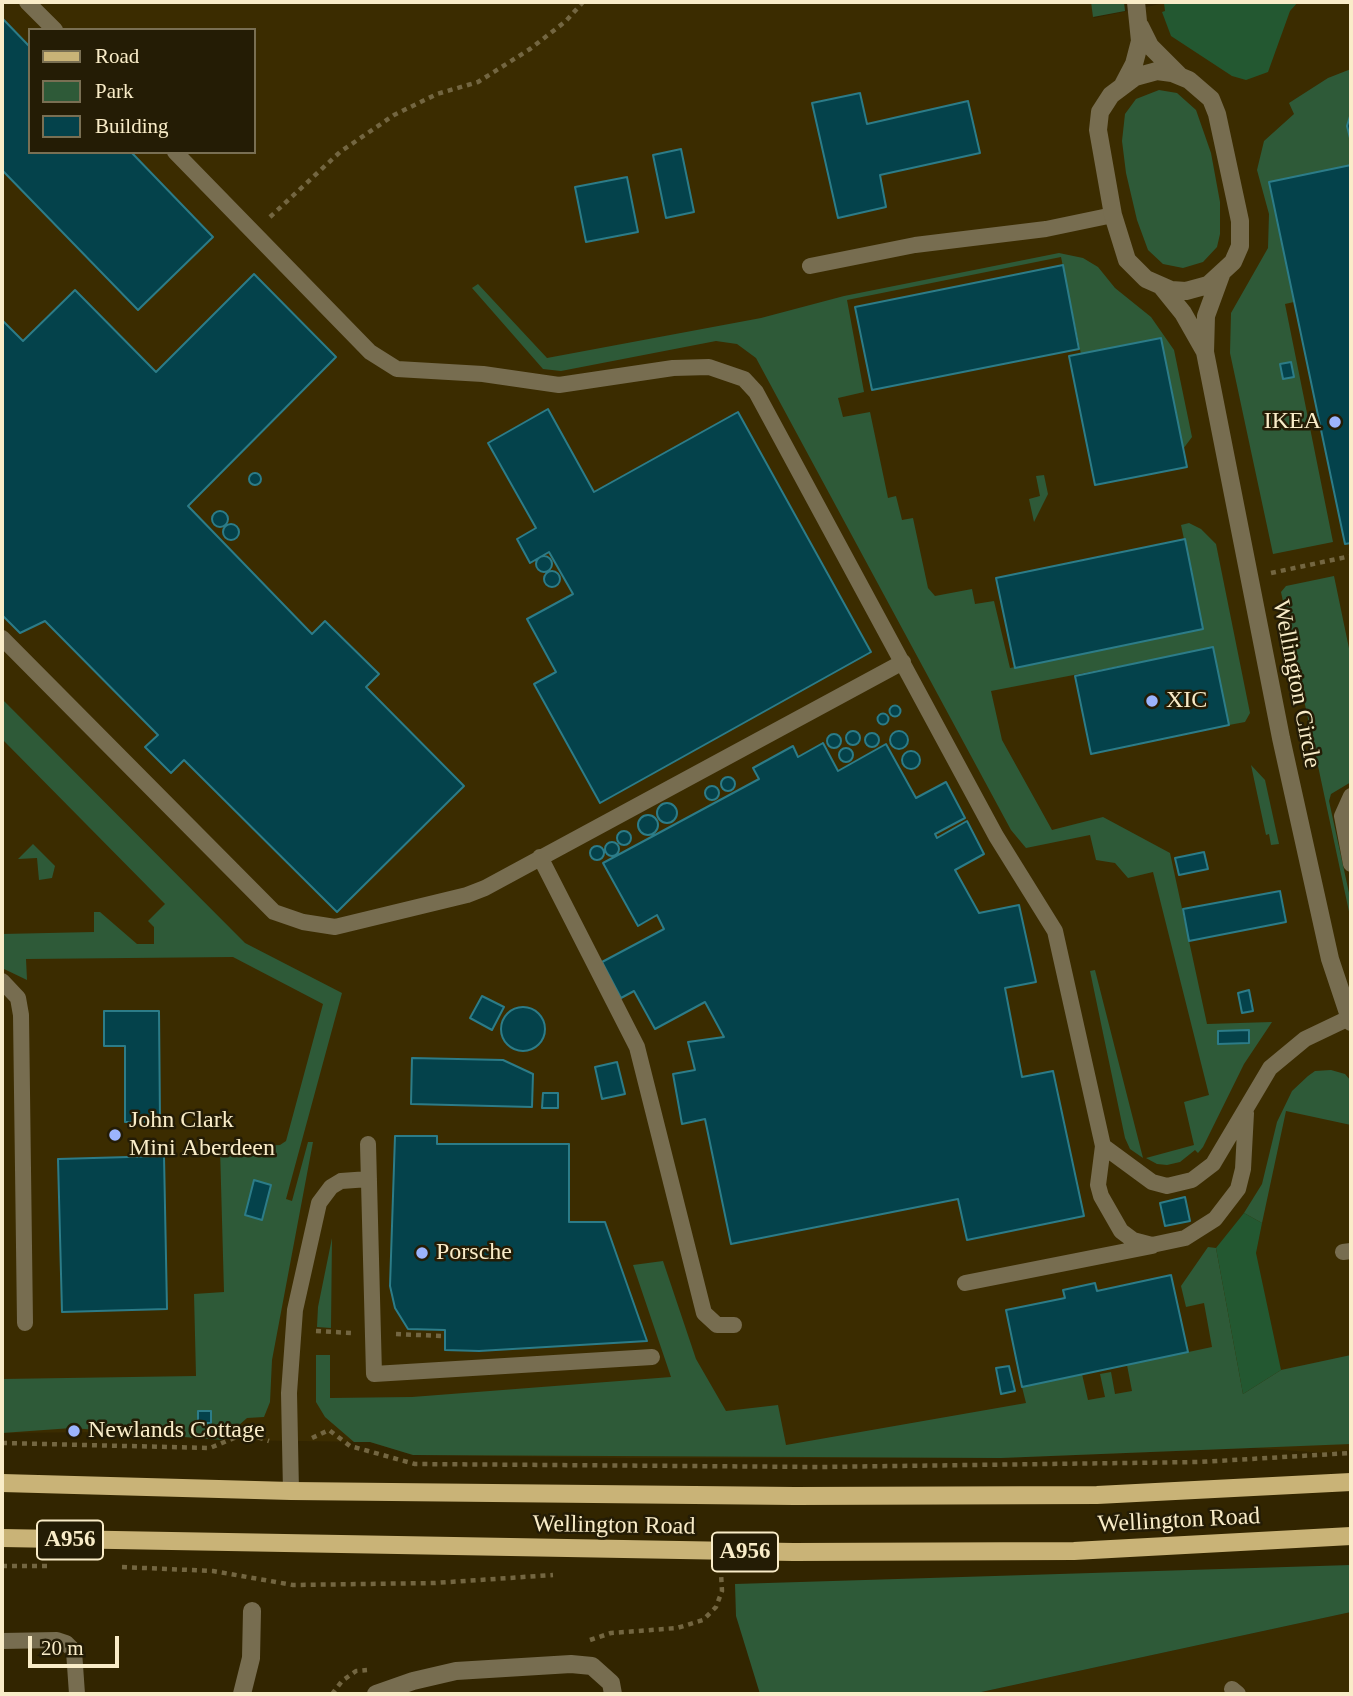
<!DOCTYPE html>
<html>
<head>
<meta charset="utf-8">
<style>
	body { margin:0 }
	#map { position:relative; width:1353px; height:1696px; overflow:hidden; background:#322500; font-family:"Times New Roman",serif }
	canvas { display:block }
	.frame { position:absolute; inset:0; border:4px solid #f9ecc8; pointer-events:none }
	.legend { position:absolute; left:28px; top:28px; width:228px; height:126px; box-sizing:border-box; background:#241c05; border:2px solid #796f53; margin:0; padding:9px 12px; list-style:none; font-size:21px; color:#f9ecc8 }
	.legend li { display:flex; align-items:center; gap:14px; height:35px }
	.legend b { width:35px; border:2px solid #796f53 }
	.scale { position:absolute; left:28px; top:1636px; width:91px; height:32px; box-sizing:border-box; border:4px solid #f9ecc8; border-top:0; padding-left:9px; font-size:21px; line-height:24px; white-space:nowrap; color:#f9ecc8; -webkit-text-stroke:5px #241c05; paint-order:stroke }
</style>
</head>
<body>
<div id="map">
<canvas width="1353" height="1696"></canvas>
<div class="frame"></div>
<ul class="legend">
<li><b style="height:9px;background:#c9b377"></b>Road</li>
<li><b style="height:19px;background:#2e5a38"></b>Park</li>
<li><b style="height:19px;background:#04424b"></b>Building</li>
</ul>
<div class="scale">20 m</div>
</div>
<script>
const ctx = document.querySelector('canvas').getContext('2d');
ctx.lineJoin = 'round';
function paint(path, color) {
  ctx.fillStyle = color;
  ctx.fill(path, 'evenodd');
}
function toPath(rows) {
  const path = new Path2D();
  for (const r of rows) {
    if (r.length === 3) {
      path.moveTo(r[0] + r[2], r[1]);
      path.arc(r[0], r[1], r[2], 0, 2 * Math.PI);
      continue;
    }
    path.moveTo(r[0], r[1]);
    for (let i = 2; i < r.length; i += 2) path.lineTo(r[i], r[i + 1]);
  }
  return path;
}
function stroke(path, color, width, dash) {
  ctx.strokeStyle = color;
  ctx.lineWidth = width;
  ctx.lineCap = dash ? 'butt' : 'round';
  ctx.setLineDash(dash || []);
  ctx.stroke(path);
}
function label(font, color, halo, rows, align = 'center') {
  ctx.font = font + ' "Times New Roman",serif';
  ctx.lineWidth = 5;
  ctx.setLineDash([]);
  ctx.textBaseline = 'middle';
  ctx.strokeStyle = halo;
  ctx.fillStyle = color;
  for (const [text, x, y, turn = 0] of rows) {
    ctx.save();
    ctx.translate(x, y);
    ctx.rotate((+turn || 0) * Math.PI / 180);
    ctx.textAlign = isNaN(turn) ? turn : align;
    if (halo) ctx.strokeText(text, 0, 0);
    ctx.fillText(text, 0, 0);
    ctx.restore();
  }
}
paint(toPath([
	[2,2,1091,2,1094,18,1170,2,1351,2,1351,1450,1325,1453,1254,1448,1001,1458,626,1458,413,1455,370,1442,222,1440,115,1432,2,1433],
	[30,30,254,30,254,152,30,152],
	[1351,1612,1351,1694,972,1694]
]), '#3b2c00');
paint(toPath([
	[1091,2,1124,2,1125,11,1093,17],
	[1351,69,1351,165,1269,182,1294,302,1285,304,1333,542,1273,554,1230,353,1231,313,1268,248,1269,214,1257,170,1264,141,1294,114,1289,103,1328,78],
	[1159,90,1177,93,1196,110,1211,153,1220,202,1220,234,1217,247,1203,262,1183,268,1163,264,1148,250,1137,220,1126,173,1122,141,1125,114,1136,99],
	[1059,253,1083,258,1098,267,1115,288,1151,317,1174,350,1192,437,1183,449,1081,354,1061,257,847,300,864,392,838,398,843,417,870,412,888,498,896,496,902,520,913,518,928,588,935,596,972,589,975,604,994,601,1010,668,1203,629,1181,525,1189,523,1201,529,1216,544,1250,713,1245,722,1229,725,1213,648,991,691,1002,740,1052,830,1103,817,1170,853,1207,1024,1272,1022,1244,1064,1203,1147,1198,1153,1195,1150,1180,1162,1167,1165,1157,1164,1146,1158,1194,1145,1184,1102,1209,1095,1153,872,1128,878,1115,863,1096,860,1090,835,1026,848,1011,830,756,358,737,344,716,341,561,371,543,369,472,288,478,284,547,358,761,318,844,296],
	[1044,475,1048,494,1034,522,1029,499,1040,496,1036,476],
	[1334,576,1351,658,1351,782,1331,794,1329,801,1351,902,1351,921,1281,592,1286,586],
	[2,699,245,943,342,993,286,1199,292,1201,308,1142,313,1142,272,1360,270,1402,264,1417,247,1418,222,1440,72,1428,2,1433,2,1379,196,1376,194,1294,224,1292,220,1148,280,1145,286,1141,323,1004,233,957,26,959,27,980,2,968,2,934,94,932,94,912,100,912,137,944,154,944,154,927,148,921,165,904,2,739],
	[1251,765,1265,780,1279,844,1271,845,1269,834,1266,835],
	[33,844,55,866,52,878,39,880,37,858,18,859],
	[1095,970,1143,1158,1130,1149,1125,1138,1090,971],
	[1331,1070,1345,1074,1351,1081,1351,1125,1286,1111,1262,1223,1244,1213,1262,1184,1277,1122,1292,1091,1308,1076,1315,1071],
	[332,1238,331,1328,317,1327,318,1307],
	[1208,1247,1216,1248,1243,1394,1281,1370,1351,1355,1351,1444,1001,1458,413,1455,370,1442,354,1442,325,1417,316,1402,316,1355,330,1355,330,1398,412,1397,671,1377,633,1265,663,1261,696,1359,726,1411,778,1405,786,1445,1026,1403,1022,1387,1082,1374,1088,1400,1105,1397,1100,1374,1111,1372,1115,1394,1132,1391,1127,1365,1212,1347,1204,1303,1186,1307,1181,1286],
	[1351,1565,1351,1612,972,1694,760,1694,736,1616,735,1584]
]), '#2e5a38');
paint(toPath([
	[1170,2,1298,2,1290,11,1268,72,1246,80,1232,76,1171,36,1162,12,1165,11,1164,3],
	[1244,1213,1262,1223,1256,1253,1281,1370,1243,1394,1216,1248]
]), '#235831');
const building = toPath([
	[2,18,30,47,30,152,131,152,213,237,138,310,2,170,2,18],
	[860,93,867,124,968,101,980,153,880,175,886,207,838,218,812,103,860,93],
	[1351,113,1351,142,1347,126,1351,113],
	[681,149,694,212,666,218,653,155,681,149],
	[1351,165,1351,543,1345,544,1269,182,1351,165],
	[627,177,638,232,586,242,575,187,627,177],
	[1063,265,1079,349,872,390,855,307,1063,265],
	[254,274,336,357,188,506,312,634,325,621,379,674,366,687,464,786,337,912,184,760,171,773,145,747,158,735,45,621,20,633,2,615,2,320,23,341,75,290,156,372,254,274],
	[1161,338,1187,467,1095,485,1069,356,1161,338],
	[1291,362,1294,377,1283,379,1280,364,1291,362],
	[548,409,594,492,738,412,871,652,600,803,534,684,556,672,527,619,573,594,549,552,530,563,517,539,536,528,488,443,548,409],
	[255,479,6],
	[220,519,8],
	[231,532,8],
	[1185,539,1203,629,1015,668,996,578,1185,539],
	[544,564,8],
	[552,579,8],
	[1213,647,1229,725,1091,754,1075,676,1213,647],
	[895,711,5.5],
	[883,719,5.5],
	[899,740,9],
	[853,738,7],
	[872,740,7],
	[834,741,7],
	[823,743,838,771,886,744,916,798,946,782,965,818,935,834,937,838,967,821,984,854,955,870,979,913,1019,905,1036,982,1005,988,1022,1077,1053,1071,1084,1216,967,1240,958,1199,731,1244,705,1119,682,1124,673,1074,695,1070,688,1042,724,1037,705,1002,655,1029,634,991,621,998,602,962,664,929,657,915,638,926,603,863,759,779,753,768,793,746,798,757,823,743],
	[846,755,7],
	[911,760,9],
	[728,784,7],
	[712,793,7],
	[667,813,10],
	[648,825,10],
	[624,838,7],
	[612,849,7],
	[597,853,7],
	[1204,852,1208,869,1179,875,1175,858,1204,852],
	[1280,891,1286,922,1189,941,1183,909,1280,891],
	[1249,990,1253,1011,1242,1013,1238,993,1249,990],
	[482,996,504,1007,492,1030,470,1018,482,996],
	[523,1029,22],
	[104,1011,159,1011,160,1122,125,1122,125,1046,104,1046,104,1011],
	[1249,1030,1249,1043,1218,1044,1218,1031,1249,1030],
	[412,1058,503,1060,533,1074,532,1107,411,1104,412,1058],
	[617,1062,625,1094,602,1099,595,1067,617,1062],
	[543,1093,558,1093,558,1108,542,1108,543,1093],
	[395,1136,437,1136,437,1144,569,1144,569,1222,605,1222,647,1341,479,1351,445,1350,445,1330,408,1329,395,1308,390,1286,395,1136],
	[164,1156,167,1309,62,1312,58,1159,164,1156],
	[254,1180,271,1185,262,1220,245,1215,254,1180],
	[1185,1197,1190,1221,1165,1226,1160,1203,1185,1197],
	[1171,1275,1188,1352,1022,1387,1006,1310,1065,1298,1063,1290,1095,1283,1097,1291,1171,1275],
	[1009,1366,1015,1391,1001,1394,996,1368,1009,1366],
	[198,1411,211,1411,211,1423,198,1423,198,1411]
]);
paint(building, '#04424b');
stroke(building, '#2c7c88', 2);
stroke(toPath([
	[270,217,340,152,394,115,437,94,478,82,530,49,566,21,583,2],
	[1271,573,1351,556],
	[316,1331,352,1333],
	[396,1334,441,1336],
	[312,1438,329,1430,350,1446,415,1464,819,1467,1200,1462,1351,1453],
	[2,1443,210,1448,246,1433,269,1441],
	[2,1566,50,1566],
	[122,1567,213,1571,293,1585,435,1583,553,1575],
	[590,1640,611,1633,677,1628,703,1620,716,1607,722,1591,721,1573],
	[332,1694,342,1681,356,1671,367,1670]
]), '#736641', 4.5, [5, 5]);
stroke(toPath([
	[27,2,55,30],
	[175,152,370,352,397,369,483,374,559,385,673,368,709,367,744,379,756,392,996,836,1055,931,1103,1146,1098,1185,1101,1196,1121,1231,1133,1240,1152,1245,1185,1238,1215,1219,1238,1189,1243,1169,1246,1113],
	[810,266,915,245,1046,229,1113,215],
	[2,638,274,912,303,922,335,927,467,895,485,888,903,662],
	[1351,796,1342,816,1351,864],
	[540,857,637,1047,704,1313,717,1325,734,1325],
	[2,981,18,998,21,1015,25,1323],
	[368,1144,374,1374,652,1357],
	[1103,1146,1152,1182,1167,1186,1192,1180,1213,1164,1270,1068,1305,1039,1349,1018],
	[1343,1252,1351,1251],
	[965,1283,1152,1246],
	[291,1491,289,1393,295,1310,319,1203,331,1187,341,1181,369,1179],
	[2,1641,57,1640,66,1643,74,1651,77,1694],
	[1232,1689,1238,1694]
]), '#776d50', 16);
stroke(toPath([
	[1140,26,1150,46,1179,75],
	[1157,71,1172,73,1189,80,1211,99,1217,114,1240,221,1240,246,1233,262,1208,285,1186,291,1171,290,1146,279,1127,260,1113,215,1098,130,1100,112,1111,95,1135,77,1157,71],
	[1123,85,1134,64,1140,41,1136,2],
	[1221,275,1206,316,1205,352,1281,738,1330,959,1351,1022],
	[1162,287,1183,313,1204,350],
	[242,1694,251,1658,252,1611],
	[376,1694,413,1681,456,1671,571,1664,592,1666,611,1683,613,1694]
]), '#776d50', 18);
stroke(toPath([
	[2,1483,291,1491,795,1496,1097,1495,1351,1482],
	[2,1538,793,1552,1074,1551,1351,1536]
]), '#c9b377', 18);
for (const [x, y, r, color] of [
	[1335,422,7,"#9cb4fd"],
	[1152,701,7,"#9cb4fd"],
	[115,1135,7,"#9cb4fd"],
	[422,1253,7,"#9cb4fd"],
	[74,1431,7,"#9cb4fd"]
]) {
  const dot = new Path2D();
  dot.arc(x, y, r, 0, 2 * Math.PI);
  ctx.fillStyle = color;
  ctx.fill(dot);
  stroke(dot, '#241c05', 2.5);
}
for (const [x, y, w] of [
	[70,1540,66],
	[745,1552,66]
]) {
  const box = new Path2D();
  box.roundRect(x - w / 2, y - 19.5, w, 39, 5);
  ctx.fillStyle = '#241c05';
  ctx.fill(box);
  stroke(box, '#f9ecc8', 2);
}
label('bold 23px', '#f9ecc8', null, [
	["A956",70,1540],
	["A956",745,1552]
]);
label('24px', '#f9ecc8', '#241c05', [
	["IKEA",1321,422,"right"],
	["XIC",1166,701],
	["John Clark",129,1121],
	["Mini Aberdeen",129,1149],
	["Porsche",436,1253],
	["Newlands Cottage",88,1431]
], 'left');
label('24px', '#f9ecc8', '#241c05', [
	["Wellington Circle",1296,684,79],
	["Wellington Road",1179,1521,-3],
	["Wellington Road",614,1526,1]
]);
</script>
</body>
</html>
